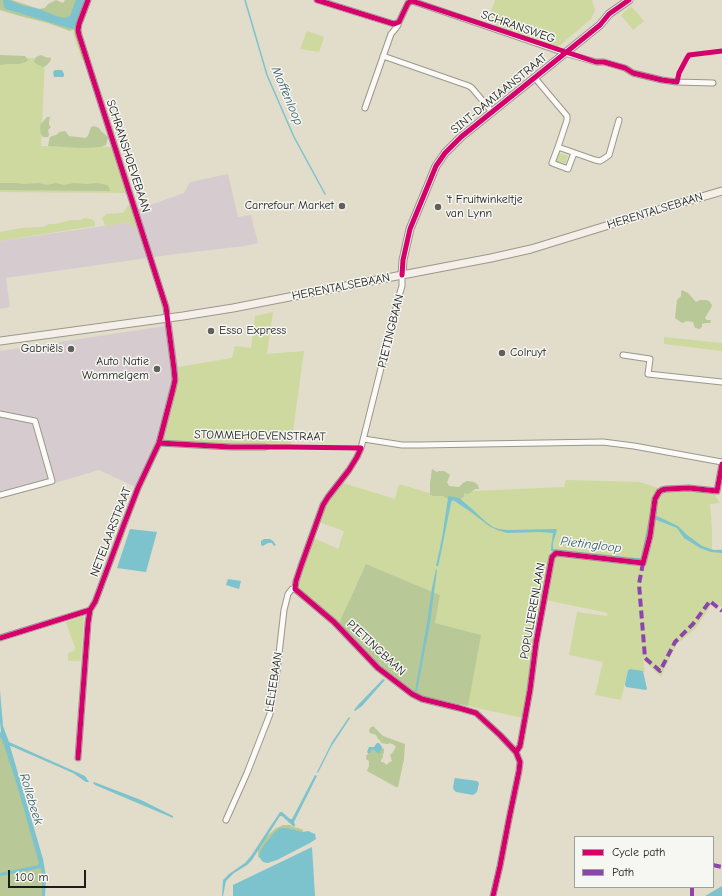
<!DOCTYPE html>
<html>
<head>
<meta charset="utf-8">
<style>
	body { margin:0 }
	#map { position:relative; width:722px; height:896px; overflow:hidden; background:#e2dcca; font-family:"Comic Neue",sans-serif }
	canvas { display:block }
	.legend { position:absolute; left:574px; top:836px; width:140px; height:52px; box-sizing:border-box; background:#f6f6f2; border:1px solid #9f9f9c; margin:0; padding:5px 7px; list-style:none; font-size:12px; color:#1c1c1c }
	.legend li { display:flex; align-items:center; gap:8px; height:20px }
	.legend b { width:20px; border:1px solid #9f9f9c }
	.scale { position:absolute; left:8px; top:870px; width:78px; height:18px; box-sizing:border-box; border:2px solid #1c1c1c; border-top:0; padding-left:5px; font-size:12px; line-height:14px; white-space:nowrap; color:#1c1c1c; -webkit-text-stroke:3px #f6f6f2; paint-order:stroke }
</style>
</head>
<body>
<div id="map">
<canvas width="722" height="896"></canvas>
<ul class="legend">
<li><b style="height:5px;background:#d6006c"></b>Cycle path</li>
<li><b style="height:5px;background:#8e44ad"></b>Path</li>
</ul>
<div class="scale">100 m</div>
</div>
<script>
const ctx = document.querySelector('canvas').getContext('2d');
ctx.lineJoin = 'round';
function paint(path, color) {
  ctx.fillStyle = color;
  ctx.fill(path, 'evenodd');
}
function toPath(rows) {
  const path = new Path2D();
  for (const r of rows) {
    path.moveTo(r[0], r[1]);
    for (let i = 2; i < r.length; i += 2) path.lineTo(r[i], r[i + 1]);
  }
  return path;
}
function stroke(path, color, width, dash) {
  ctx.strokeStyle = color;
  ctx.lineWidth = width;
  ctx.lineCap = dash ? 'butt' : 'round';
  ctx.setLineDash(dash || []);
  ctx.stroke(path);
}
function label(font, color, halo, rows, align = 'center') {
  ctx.font = font + ' "Comic Neue",sans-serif';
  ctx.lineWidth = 3;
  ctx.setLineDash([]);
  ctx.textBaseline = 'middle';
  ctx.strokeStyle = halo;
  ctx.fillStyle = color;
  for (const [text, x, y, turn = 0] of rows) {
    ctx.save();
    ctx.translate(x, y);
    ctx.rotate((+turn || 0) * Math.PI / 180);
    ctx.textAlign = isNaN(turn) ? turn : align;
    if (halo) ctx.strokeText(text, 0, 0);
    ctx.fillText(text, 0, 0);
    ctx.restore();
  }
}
paint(toPath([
	[228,174,238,217,251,215,258,243,245,246,176,254,6,278,10,307,0,309,0,241,138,221,136,210,184,193,190,182],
	[172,325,179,373,178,383,159,443,138,488,99,470,0,499,0,351]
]), '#d6cccf');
paint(toPath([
	[495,0,592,0,595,10,591,19,558,47,494,26,496,19,489,17],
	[631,6,644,21,633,30,621,15],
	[74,29,76,29,85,60,82,60,73,34],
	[307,31,324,37,319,52,300,49],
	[0,58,45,58,41,146,111,147,128,193,0,192],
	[559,153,568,156,565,164,556,161],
	[131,205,138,226,132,227,130,222,105,226,102,218,106,214,121,213,124,212,128,206],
	[85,218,92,219,95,222,95,226,0,241,0,232,21,228,43,227,49,224,55,224,71,220,80,220],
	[273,312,267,354,304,351,291,446,233,446,162,441,162,438,178,383,179,373,178,367,232,358,235,346,251,348,255,316],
	[664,337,722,343,722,351,664,344],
	[566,480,640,482,661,489,656,492,651,520,641,561,551,551,533,646,523,718,468,706,480,635,435,623,440,595,366,564,339,623,298,589,299,582,314,538,338,549,344,531,319,522,325,506,330,499,343,483,395,499,399,484,429,493,564,487],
	[683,490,713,492,720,503,710,504,712,528,712,550,722,549,722,607,714,601,696,628,677,644,665,668,661,677,643,660,645,672,628,669,621,700,595,695,603,662,569,655,577,612,607,616,608,613,546,600,554,559,557,556,644,565,656,501,661,493,665,491],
	[84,616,81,661,68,661,68,653,74,651,75,648,66,622]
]), '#ced99f');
paint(toPath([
	[0,0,12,0,39,9,45,8,48,4,56,0,63,3,65,0,86,0,76,29,70,31,48,23,20,16,0,10],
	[0,55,25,56,28,60,26,62,19,64,8,64,0,65],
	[41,55,48,58,50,57,51,60,47,65,43,67,35,63,34,61,36,57],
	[47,117,50,117,49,122,49,125,51,127,48,130,49,135,48,137,43,137,41,134,40,128,41,124],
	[94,126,99,128,101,131,108,137,106,145,101,147,82,148,48,146,50,137,58,134,59,132,65,131,69,136,85,138,88,136,91,127],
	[0,183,16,183,24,184,39,183,47,185,56,183,64,185,74,183,86,184,97,183,107,185,109,187,110,191,0,190],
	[682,290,688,293,696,302,700,300,706,300,709,301,712,305,711,308,709,311,705,318,707,320,710,320,711,321,710,323,706,323,702,324,702,327,700,329,695,328,693,322,687,321,682,323,675,318,677,300,681,296,681,292],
	[432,469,437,472,439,471,444,471,450,475,447,482,449,486,459,487,463,483,467,481,474,482,478,485,479,489,475,489,470,493,467,494,464,493,464,496,459,501,450,500,443,496,433,496,430,494,430,482,431,478,431,475],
	[366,564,440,595,435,623,481,635,468,706,418,695,396,680,377,662,339,623],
	[373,726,383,736,405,744,404,759,398,787,396,787,367,771,369,766,369,761,366,759,366,756,372,749,382,748,384,749,384,753,383,754,383,757,381,760,381,762,383,762,387,765,388,763,392,761,390,755,393,752,396,747,394,745,390,743,388,744,381,743,380,740,378,739,376,735,370,733,369,731,370,728],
	[0,733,2,735,42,865,43,896,0,896],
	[283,825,290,825,293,827,298,828,303,830,303,833,262,857,258,857,258,849,265,838,276,828,279,827]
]), '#b8c896');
paint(toPath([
	[3,0,9,0,21,5,39,9,56,16,65,18,70,16,76,0,85,0,74,29,72,29,6,9,4,7],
	[55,70,62,70,64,74,64,76,63,77,54,77,53,72],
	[449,496,459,498,471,508,486,522,493,527,499,529,507,530,556,529,557,530,553,543,553,549,636,558,641,558,649,518,650,516,649,533,643,559,640,561,551,551,551,548,553,533,539,532,507,533,497,530,489,526,471,512,453,500,452,501,451,503,440,558,438,566,436,566,442,538,448,498],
	[657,516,678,526,686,534,702,546,714,550,722,550,722,553,711,552,700,548,684,538,677,528,654,519,655,517],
	[130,529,157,532,146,572,117,568],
	[264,539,270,539,273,541,276,545,274,546,272,543,268,543,263,546,261,545,261,541],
	[436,569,437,570,430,623,417,691,415,691,427,623,432,588],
	[228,579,241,581,239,589,226,585],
	[630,669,643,671,647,689,646,690,626,687,625,685,625,684,628,670],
	[383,679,385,680,362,706,355,711,354,710,358,705],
	[0,690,3,726,9,742,85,776,89,782,86,782,73,773,11,746,10,746,43,859,46,877,45,896,42,896,42,874,41,868,0,876,0,873,38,865,39,863,17,785,2,739,1,738,0,738,0,733,1,731,0,722],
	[349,717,350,718,331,747,318,773,317,772,332,742],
	[377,743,379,743,382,747,382,748,379,754,373,749,372,749,370,753,368,753,367,752,369,747,374,747],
	[315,775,317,776,294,822,295,825,294,827,282,816,280,816,252,860,247,865,234,873,226,881,223,896,222,896,223,880,229,874,245,863,251,856,280,812,282,812,290,819,292,819],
	[455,778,477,781,479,783,477,792,473,795,456,792,453,789,454,781],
	[94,782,141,800,173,816,173,818,95,785,93,783],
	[280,828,286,828,303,832,308,831,315,834,316,839,310,843,277,860,268,863,263,862,259,857,260,852,264,845,273,834],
	[312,847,315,896,233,896,233,885],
	[722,886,722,896,705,896]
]), '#7cc3cd');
stroke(toPath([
	[245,0,267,75,294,137,325,194]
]), '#7cc3cd', 1.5);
const street = toPath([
	[317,0,394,24,399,22,408,3,412,1,565,53,596,62,604,62,625,68,633,73,662,80,677,82,713,83],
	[383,56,469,86,472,88,492,112],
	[535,78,567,116,567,120,558,147],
	[365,108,391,34,396,28,398,25,397,24],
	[574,153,568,169,552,163,558,147,595,160,600,161,605,158,609,155,619,120],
	[623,355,650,359,648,374,722,382],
	[0,414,35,421,52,481,0,495],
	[364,439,402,445,420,445,603,442,634,446,722,462],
	[159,443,231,447,265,447],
	[295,589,334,622,378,668,412,694,422,699,459,708,476,713,500,735,516,752,520,762,519,771,509,819,500,866,493,896],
	[295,589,296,581,301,566,323,505,328,497,349,470,357,457,361,448,399,296,402,286,402,275],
	[0,638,90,610],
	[516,752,520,746,530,690,536,643,552,557,556,553,643,563,650,536,655,499,659,492,662,490,666,489,689,488,717,491,722,464],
	[78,758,88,623,90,610,95,602,123,527,138,488,159,443,173,389,175,380,174,369,166,307,79,35,78,30,79,24,88,0],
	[226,820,247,773,270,714,276,680,284,610,288,594,292,589,295,589]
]);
const secondary = toPath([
	[402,275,403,260,410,229,436,166,445,153,461,137,600,25,609,14,629,0],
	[0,341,183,316,233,308,402,275,491,258,531,249,674,205,722,191]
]);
stroke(street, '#9a978c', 7);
stroke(secondary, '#9a978c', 9);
stroke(street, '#fbfaf7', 5);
stroke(secondary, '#f4f0e9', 7);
stroke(toPath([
	[643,563,639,584,645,658,660,671,675,642,693,624,710,601,722,611],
	[713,865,722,867],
	[692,896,692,887]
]), '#8e44ad', 4, [8, 4]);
stroke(toPath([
	[317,0,394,24,399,22,408,3,412,1,596,62,604,62,625,68,633,73,662,80,677,82,679,73,687,58,689,55,722,51],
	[402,275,403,260,410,229,436,166,445,153,461,137,600,25,609,14,629,0],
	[159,443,231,447,288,447,361,448,357,457,349,470,328,497,323,505,301,566,296,581,295,589,334,622,378,668,412,694,422,699,459,708,476,713,500,735,516,752,520,762,519,771,509,819,500,866,493,896],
	[0,638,90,610],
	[516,752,520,746,530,690,536,643,552,557,556,553,643,563,650,536,655,499,659,492,662,490,666,489,689,488,717,491,722,464],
	[78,758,88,623,90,610,95,602,123,527,138,488,159,443,173,389,175,380,174,369,166,307,79,35,78,30,79,24,88,0]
]), '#d6006c', 5);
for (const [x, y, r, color] of [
	[342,206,4,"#615f59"],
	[438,207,4,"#615f59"],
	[211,331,4,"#615f59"],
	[71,349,4,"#615f59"],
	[502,353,4,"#615f59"],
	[157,369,4,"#615f59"]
]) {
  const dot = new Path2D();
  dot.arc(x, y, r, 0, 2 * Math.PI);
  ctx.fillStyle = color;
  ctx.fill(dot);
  stroke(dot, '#f6f6f2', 1.5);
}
label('12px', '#1c1c1c', '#f6f6f2', [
	["SCHRANSWEG",518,27,19],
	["SINT-DAMIAANSTRAAT",499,94,-39],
	["SCHRANSHOEVEBAAN",128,156,72],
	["HERENTALSEBAAN",655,211,-17],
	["HERENTALSEBAAN",341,287,-11],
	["PIETINGBAAN",391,331,-76],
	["STOMMEHOEVENSTRAAT",260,436,1],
	["NETELAARSTRAAT",111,532,-69],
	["POPULIERENLAAN",533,611,-80],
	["PIETINGBAAN",376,648,43],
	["LELIEBAAN",274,682,-81]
]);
label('12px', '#1c1c1c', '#f6f6f2', [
	["'t Fruitwinkeltje",446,200],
	["van Lynn",446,214],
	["Carrefour Market",334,206,"right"],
	["Esso Express",219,331],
	["Gabriëls",63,349,"right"],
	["Colruyt",510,353],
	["Auto Natie",149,362,"right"],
	["Wommelgem",149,376,"right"]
], 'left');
label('italic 13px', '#315a63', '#f6f6f2', [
	["Moffenloop",287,96,67],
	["Pietingloop",591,545,7],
	["Rollebeek",31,799,73]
]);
</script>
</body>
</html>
